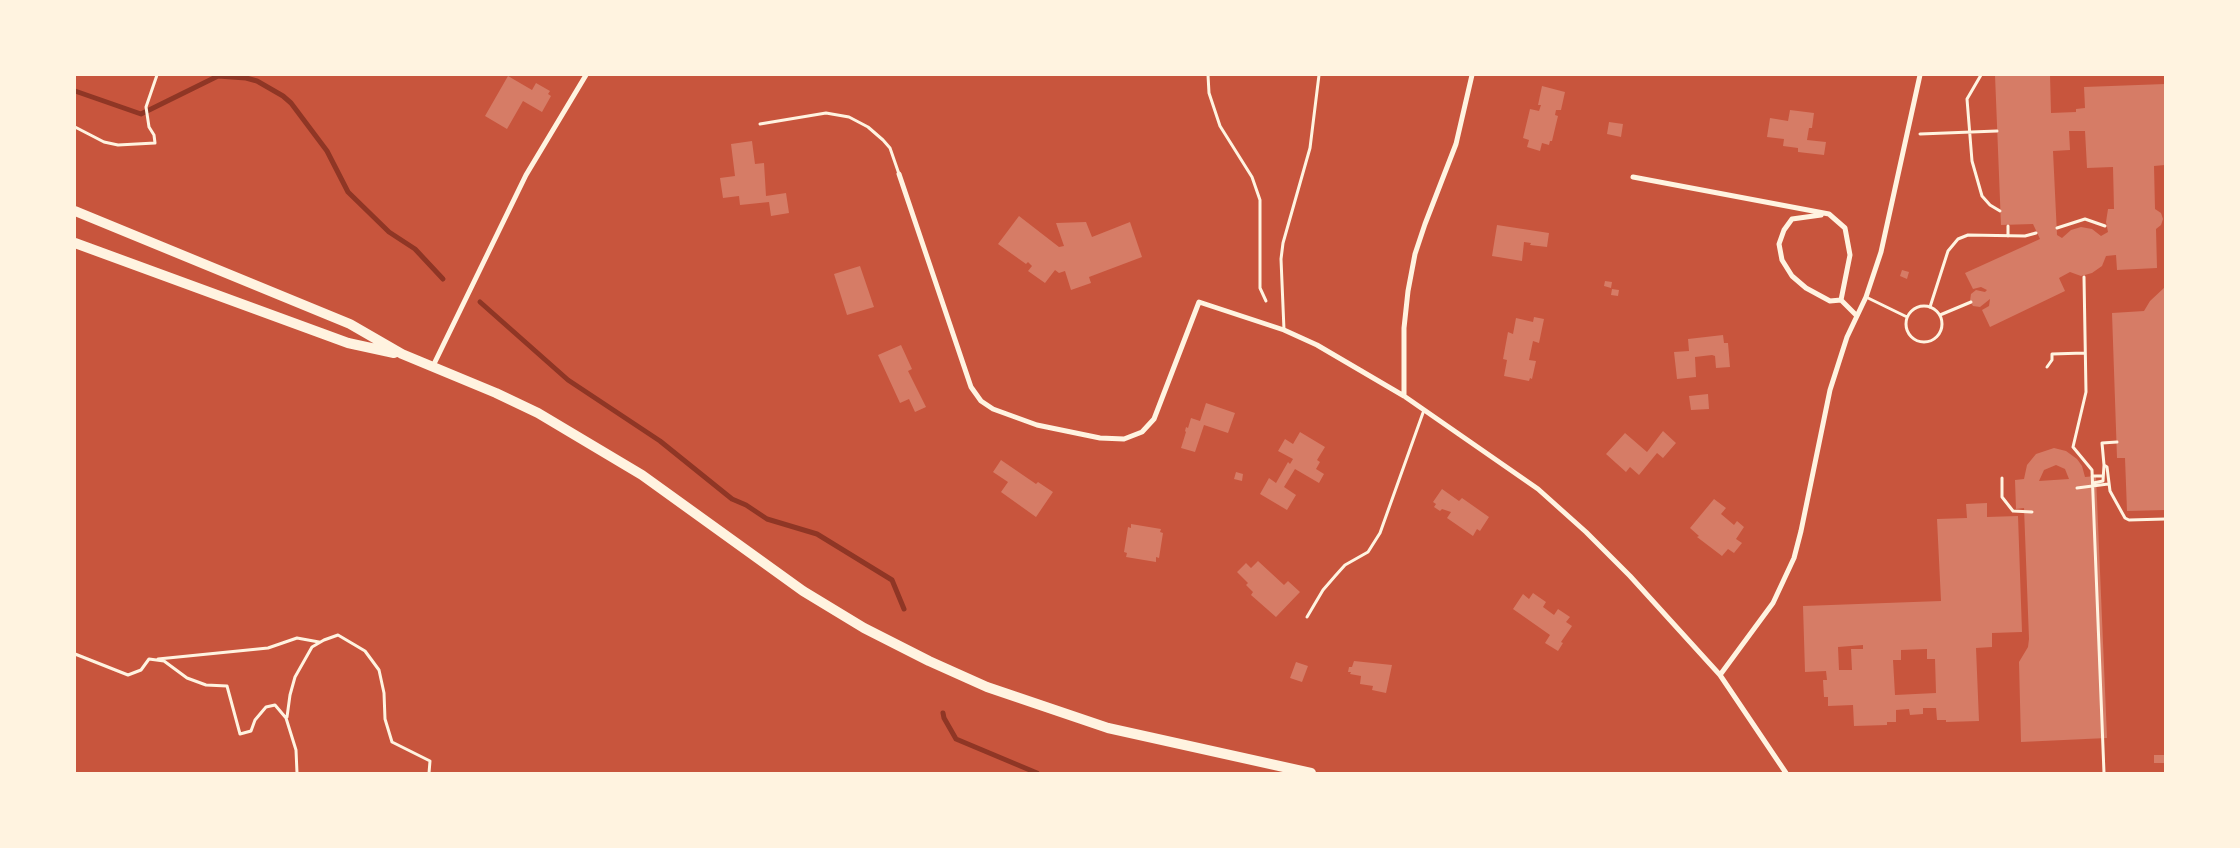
<!DOCTYPE html>
<html>
<head>
<meta charset="utf-8">
<style>
	body { margin:0 }
	#map { position:relative; width:2240px; height:848px; overflow:hidden; background:#c8553d; font-family:"Exo 2",sans-serif }
	canvas { display:block }
	.frame { position:absolute; inset:0; border:76px solid #fff3e0; pointer-events:none }
</style>
</head>
<body>
<div id="map">
<canvas width="2240" height="848"></canvas>
<div class="frame"></div>
</div>
<script>
const ctx = document.querySelector('canvas').getContext('2d');
ctx.lineJoin = 'round';
function toPath(rows) {
  const path = new Path2D();
  for (const r of rows) {
    if (r.length === 3) {
      path.moveTo(r[0] + r[2], r[1]);
      path.arc(r[0], r[1], r[2], 0, 2 * Math.PI);
      continue;
    }
    path.moveTo(r[0], r[1]);
    for (let i = 2; i < r.length; i += 2) path.lineTo(r[i], r[i + 1]);
  }
  return path;
}
function stroke(path, color, width, dash) {
  ctx.strokeStyle = color;
  ctx.lineWidth = width;
  ctx.lineCap = dash ? 'butt' : 'round';
  ctx.setLineDash(dash || []);
  ctx.stroke(path);
}
function paint(path, color) {
  ctx.fillStyle = color;
  ctx.fill(path, 'evenodd');
}
stroke(toPath([
	[75,91,141,114,218,76,246,78,257,81,283,96,291,103,327,151,348,192,389,232,415,249,443,279],
	[480,302,568,380,660,441,732,499,746,505,767,519,817,534,892,580,904,609],
	[943,713,944,718,956,739,1037,773]
]), '#8f3625', 5);
paint(toPath([
	[1995,75,2050,75,2051,113,2076,112,2076,109,2085,108,2084,87,2165,84,2165,165,2154,166,2155,209,2161,213,2163,219,2161,225,2156,229,2157,268,2117,270,2116,255,2106,256,2102,266,2092,273,2081,276,2070,272,2059,278,2065,291,1990,327,1982,310,1989,306,1990,299,1980,307,1973,306,1970,301,1971,294,1976,290,1985,292,1987,290,1981,287,1973,289,1965,273,2040,239,2033,224,2001,225],
	[2069,131,2085,131,2087,168,2113,167,2114,209,2108,209,2106,222,2108,232,2101,236,2092,229,2081,227,2071,230,2062,238,2057,235,2053,151,2070,150],
	[508,76,532,90,536,83,550,91,548,94,551,96,542,112,523,101,507,129,485,116],
	[1542,86,1565,92,1561,110,1556,110,1555,115,1558,116,1552,141,1550,141,1549,145,1542,143,1540,151,1527,147,1529,140,1523,138,1530,109,1539,111,1541,105,1538,105],
	[1790,110,1814,113,1812,128,1809,128,1807,140,1826,142,1824,155,1798,152,1798,148,1783,146,1784,139,1767,137,1770,118,1788,121],
	[1609,122,1623,124,1621,137,1607,134],
	[752,141,755,164,764,163,766,196,786,193,789,213,771,216,769,202,740,205,739,196,723,198,720,178,735,176,731,144],
	[1019,216,1059,247,1064,246,1056,223,1086,222,1092,237,1130,222,1142,257,1089,277,1091,283,1071,290,1065,271,1059,273,1055,270,1045,283,1028,271,1032,266,1028,262,1026,264,998,244],
	[1497,225,1549,233,1547,247,1530,245,1531,243,1524,242,1522,261,1492,256],
	[860,266,874,307,847,315,834,274],
	[1902,270,1909,272,1907,279,1900,276],
	[1605,281,1612,282,1611,288,1604,286],
	[2165,287,2165,510,2127,511,2125,458,2117,458,2112,313,2144,311,2150,301],
	[1612,289,1619,290,1618,296,1611,295],
	[1534,317,1544,319,1539,343,1533,341,1529,360,1536,361,1532,379,1530,378,1529,381,1504,376,1507,360,1503,359,1508,332,1513,334,1516,318,1533,322],
	[1723,335,1724,343,1728,343,1730,367,1716,368,1715,356,1712,355,1695,357,1696,377,1677,379,1674,352,1689,351,1688,339],
	[901,345,912,369,908,371,926,407,915,412,909,399,900,403,878,355],
	[1708,394,1709,409,1691,410,1689,396],
	[1206,403,1235,413,1228,433,1204,425,1195,452,1181,448,1186,432,1185,431,1186,427,1188,428,1191,418,1200,421],
	[1663,431,1676,443,1663,458,1657,453,1639,475,1630,467,1626,472,1606,454,1625,433,1647,452],
	[1300,432,1325,447,1317,460,1320,462,1316,469,1324,474,1319,483,1295,469,1284,487,1296,495,1287,510,1260,494,1269,478,1276,483,1288,462,1290,464,1293,459,1278,451,1285,439,1293,444],
	[2054,448,2066,451,2077,459,2082,466,2085,477,2096,476,2107,738,2021,742,2019,662,2028,647,2029,639,2024,508,2016,509,2015,480,2024,479,2027,465,2036,454],
	[2056,465,2065,469,2069,479,2039,481,2044,470],
	[1001,460,1036,484,1038,482,1053,492,1036,517,1001,492,1008,482,993,472],
	[1236,472,1243,474,1242,481,1234,479],
	[1442,489,1459,501,1462,498,1489,517,1480,531,1477,529,1473,536,1447,518,1451,512,1442,509,1440,511,1434,507,1436,504,1433,502],
	[1714,499,1726,508,1721,514,1734,525,1737,521,1744,527,1736,539,1742,543,1734,553,1728,549,1722,556,1697,537,1699,536,1690,528],
	[1987,503,1987,517,2018,516,2022,632,1992,633,1992,647,1976,648,1979,721,1946,722,1946,720,1937,720,1936,708,1923,708,1923,714,1910,715,1909,709,1896,710,1896,722,1887,722,1887,725,1854,726,1853,705,1828,706,1828,697,1824,697,1823,680,1827,680,1826,671,1805,672,1803,606,1941,601,1937,519,1967,518,1966,504],
	[1863,645,1863,649,1851,649,1852,670,1839,670,1838,647],
	[1927,649,1927,659,1935,659,1936,693,1895,695,1893,660,1901,660,1901,650],
	[1131,524,1161,529,1160,532,1163,533,1159,558,1156,557,1156,562,1126,557,1127,553,1124,552,1128,527,1131,528],
	[1258,561,1284,585,1288,581,1300,592,1276,617,1251,595,1253,592,1246,585,1248,583,1237,572,1246,563,1251,568],
	[1533,593,1546,602,1543,607,1554,615,1558,609,1570,617,1566,622,1572,626,1561,642,1563,643,1558,651,1545,643,1550,635,1513,609,1523,594,1529,599],
	[1354,661,1392,665,1386,693,1372,690,1373,686,1360,684,1361,676,1350,674,1351,672,1348,672,1349,667,1352,667],
	[1296,662,1308,666,1302,682,1290,678],
	[2154,755,2165,755,2165,763,2154,763]
]), '#d67c66');
stroke(toPath([
	[1208,75,1209,93,1220,126,1252,177,1260,200,1260,288,1266,301],
	[1981,75,1967,99,1972,161,1982,196,1990,205,2000,211],
	[75,127,104,142,118,145,155,143,154,135,149,127,146,107,157,75],
	[1920,134,1997,131],
	[2008,226,2008,236],
	[2057,228,2085,219,2105,226],
	[2084,277,2086,392,2073,447,2092,470,2104,773],
	[1930,307,1948,251,1958,239,1968,235,2025,236,2036,233],
	[1940,315,1971,302],
	[2047,367,2052,360,2052,354,2084,353],
	[2117,442,2102,443,2104,465,2107,467,2110,491,2125,518,2129,520,2165,519],
	[2092,476,2103,476],
	[2002,478,2002,497,2013,511,2032,512],
	[2093,483,2103,481,2104,465],
	[2077,488,2108,484],
	[75,654,128,675,141,670,149,659,164,661,187,678,206,685,227,686,240,734,251,731,255,720,266,707,275,705,286,718,296,750,297,773],
	[158,659,268,648,297,638,319,642],
	[287,717,290,695,295,677,312,647,324,640,338,635,365,651,379,670,384,693,385,719,392,742,430,761,429,773]
]), '#fff3e0', 3);
stroke(toPath([
	[760,124,826,113,849,117,868,127,883,140,890,148,899,174],
	[1866,297,1907,317],
	[1924,324,18],
	[1284,330,1281,259,1283,243,1310,148,1319,75],
	[1307,617,1323,590,1336,575,1345,565,1368,552,1380,533,1424,410]
]), '#fff3e0', 3);
stroke(toPath([
	[899,174,971,387,981,401,993,409,1037,425,1100,438,1124,439,1142,432,1154,419,1199,302,1284,330,1317,345,1404,396,1538,489,1586,532,1630,576,1720,675,1786,773],
	[1633,177,1829,214,1845,228,1850,255,1841,300,1857,316],
	[1821,215,1792,219,1784,230,1779,244,1782,260,1792,276,1806,288,1830,301,1841,300],
	[433,366,526,175,586,75],
	[1404,396,1404,328,1408,291,1415,254,1425,224,1456,144,1472,75],
	[1720,675,1773,603,1794,558,1801,531,1830,390,1847,337,1866,297,1881,252,1920,75]
]), '#fff3e0', 5);
stroke(toPath([
	[75,211,350,324,402,354,496,393,538,413,642,475,803,591,864,628,929,661,987,687,1108,728,1311,773],
	[75,243,348,343,394,353]
]), '#fff3e0', 10);
</script>
</body>
</html>
